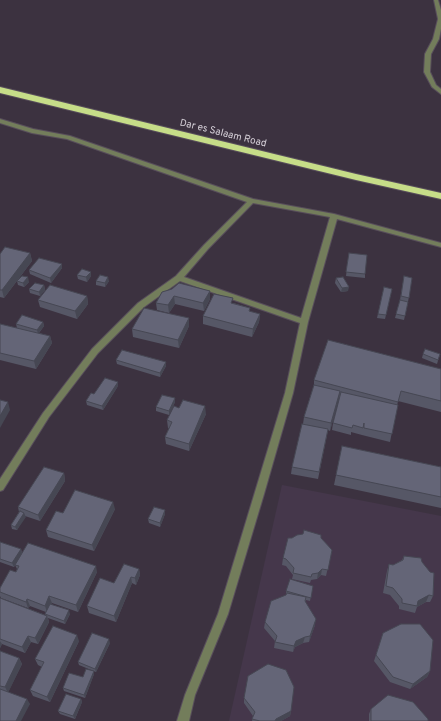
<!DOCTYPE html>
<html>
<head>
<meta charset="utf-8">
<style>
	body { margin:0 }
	canvas { display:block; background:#3c3240 }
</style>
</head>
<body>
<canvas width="441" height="721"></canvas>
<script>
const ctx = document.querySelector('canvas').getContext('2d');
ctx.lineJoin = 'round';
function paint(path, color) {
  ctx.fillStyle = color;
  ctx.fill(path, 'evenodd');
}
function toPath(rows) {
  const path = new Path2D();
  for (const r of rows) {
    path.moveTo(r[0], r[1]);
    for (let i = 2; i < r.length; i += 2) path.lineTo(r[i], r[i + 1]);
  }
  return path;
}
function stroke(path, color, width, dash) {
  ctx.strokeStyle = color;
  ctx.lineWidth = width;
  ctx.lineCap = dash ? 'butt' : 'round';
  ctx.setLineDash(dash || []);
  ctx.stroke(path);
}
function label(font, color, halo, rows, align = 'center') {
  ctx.font = font + ' Overpass,sans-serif';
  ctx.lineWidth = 3;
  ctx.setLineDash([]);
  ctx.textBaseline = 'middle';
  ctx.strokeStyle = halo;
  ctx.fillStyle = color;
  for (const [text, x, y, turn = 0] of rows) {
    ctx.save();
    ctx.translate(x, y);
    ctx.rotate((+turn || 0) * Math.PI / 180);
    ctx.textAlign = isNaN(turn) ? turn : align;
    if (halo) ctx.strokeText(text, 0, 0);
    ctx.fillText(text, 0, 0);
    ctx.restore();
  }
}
paint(toPath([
	[282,485,441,516,441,721,229,721]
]), '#45374b');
const street = toPath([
	[434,0,438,0,441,10,441,29,439,39,431,54,430,72,436,85,441,89,441,94,432,87,424,72,425,54,433,39,438,19,434,0],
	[0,119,33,129,70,136,253,199,334,214,441,243,441,247,337,219,308,322,293,393,264,494,228,614,195,695,189,721,177,721,185,695,218,614,285,393,300,323,180,281,144,307,98,353,49,417,3,490,0,491,0,479,43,413,92,349,138,303,176,276,204,245,247,202,67,139,32,133,0,123,0,119],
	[253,203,330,217,301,318,184,277,208,249,253,203]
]);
const highway = toPath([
	[0,87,356,174,441,193,441,199,356,180,0,93,0,87]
]);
stroke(street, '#584e5b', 2);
stroke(highway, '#584e5b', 2);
paint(street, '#737d5b');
paint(highway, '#c6dd88');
paint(toPath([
	[30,253,32,261,4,298,0,297,0,254],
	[349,253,365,274,365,278,346,276],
	[62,264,62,268,51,283,30,274,29,270],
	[91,272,91,276,87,282,78,279,77,275],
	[404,276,412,278,408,302,404,320,395,318,400,300],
	[336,278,348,291,341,292,335,283],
	[17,281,29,282,24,287,18,285],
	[96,281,109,281,105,287,96,285],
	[44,285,45,290,40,296,30,293,29,289],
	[384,287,392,289,385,319,377,318],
	[210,291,210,299,204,311,175,304,169,313,157,310,156,303,162,292],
	[87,296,88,304,77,319,40,307,38,300],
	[233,303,250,308,250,312,260,314,259,322,252,337,203,324,203,316],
	[43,322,44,326,39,333,50,336,52,343,36,369,0,360,0,324,17,328,16,324],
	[189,326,179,348,133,337,132,329],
	[423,354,440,354,437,364,422,358],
	[116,360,166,366,160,377,117,364],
	[441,369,441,412,398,401,390,442,362,435,363,430,362,435,351,432,351,435,332,430,333,423,340,398,339,398,330,431,328,430,318,479,291,474,292,467,303,424,304,417,314,385,314,380],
	[118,386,103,410,87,405,86,401],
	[175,398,175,402,169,415,156,411,156,407],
	[179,408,206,414,189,451,166,444,165,437,169,428,168,428,167,420],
	[342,446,441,467,441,508,334,485],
	[64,473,65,481,40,521,25,516,17,530,12,529,11,525,19,512,18,507],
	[115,509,94,551,48,537,46,530,63,513],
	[165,510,165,514,160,527,149,523,148,519],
	[292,538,321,538,332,550,326,576,321,575,317,579,311,580,310,583,292,579,293,575,286,566,282,565,283,558],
	[0,542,21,549,22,553,14,567,0,562],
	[404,556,422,562,433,596,430,602,426,602,417,607,415,613,399,609,399,606,390,595,383,593,387,571,389,564,393,565,402,560],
	[15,565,97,572,78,612,52,603,51,604,70,614,65,624,48,618,49,622,38,644,31,642,25,653,2,644,0,648,0,598,45,615,46,612,30,606,28,608,1,598,0,596,0,588,16,572,17,569],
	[139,569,140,575,136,585,132,583,116,622,89,613,87,606,114,583],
	[313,586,310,601,306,600,305,602,315,625,309,642,303,643,295,647,293,652,274,648,275,641,264,628,265,622,286,595,286,591],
	[383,633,430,671,427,677,410,689,390,682,374,661],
	[79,641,50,702,33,696,30,690,42,667,38,665,35,659],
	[110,643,96,672,79,665,78,662],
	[0,651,19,658,22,664,8,692,30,704,0,721],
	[94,674,85,698,64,691,63,688],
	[244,698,291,711,290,716,281,721,252,721,253,716,244,703],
	[81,699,82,702,75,719,60,714,58,711],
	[371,709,428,721,369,721,369,714]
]), '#565766');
paint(toPath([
	[30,253,32,261,4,298,2,290],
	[62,264,62,268,51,283,50,278],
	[91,272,91,276,87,282,86,277],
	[28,277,29,282,24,287,23,283],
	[108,277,109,281,105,287,105,283],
	[44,285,45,290,40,296,39,292],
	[349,287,348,291,341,292,342,288],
	[210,291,210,299,204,311,203,303],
	[87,296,88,304,77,319,75,311],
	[174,296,175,304,169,313,168,305],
	[260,314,259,322,252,337,253,329],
	[189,318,189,326,179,348,178,340],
	[43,322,44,326,38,334,37,330],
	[50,336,52,343,36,369,34,361],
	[166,362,166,366,160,377,160,373],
	[118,382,118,386,103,410,102,406],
	[340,391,339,399,330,431,331,423],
	[175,398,175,402,169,415,169,411],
	[8,402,10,410,0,428,0,416],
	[205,406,206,414,189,451,189,444],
	[64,473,65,481,40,521,38,515],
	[113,502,115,509,94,551,92,545],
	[165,510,165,514,160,527,160,523],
	[24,513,26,517,17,530,15,527],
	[21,549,22,553,14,567,12,563],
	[96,566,97,572,78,612,76,605],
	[139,569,140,575,136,585,135,578],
	[322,569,321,575,317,579,318,573],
	[131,577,132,583,116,622,114,616],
	[429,595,426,602,417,607,418,601],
	[49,596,52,603,47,612,45,606],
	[27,599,30,606,28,608,26,602],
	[69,610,70,614,65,624,64,621],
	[47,616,49,622,38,644,35,638],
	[316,619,315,625,309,642,310,636],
	[77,635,79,641,50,702,47,697],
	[28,636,31,642,25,653,22,647],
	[305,637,303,643,295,647,293,652,294,646,296,641],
	[109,639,110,643,96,672,95,669],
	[0,641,2,644,0,648],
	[19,658,22,664,8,693,5,687],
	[94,671,94,674,85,698,84,695],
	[430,671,427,677,410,689,413,684],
	[27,699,30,704,21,721,16,721],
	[81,699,82,702,75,719,73,716],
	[291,711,290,716,281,721,275,721,276,719]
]), '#464753');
const building = toPath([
	[5,247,30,253,2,290,0,290,0,254,5,247],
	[349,253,367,255,365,274,346,272,349,253],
	[39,258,62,264,50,278,29,270,39,258],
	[82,269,91,272,86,277,77,275,82,269],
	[100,275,108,277,105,283,96,281,100,275],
	[22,276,28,277,23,283,17,281,22,276],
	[404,276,412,278,409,298,401,296,404,276],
	[343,277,349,287,342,288,336,278,343,277],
	[35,283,44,285,39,292,29,289,35,283],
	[179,283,210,291,203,303,174,296,168,305,156,303,162,292,172,289,179,283],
	[50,285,87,296,75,311,38,300,50,285],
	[384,287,392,289,386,315,378,314,384,287],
	[214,294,233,298,231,303,250,308,249,311,260,314,253,329,203,316,214,294],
	[400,300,408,302,405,316,396,314,400,300],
	[144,308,189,318,178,340,132,329,144,308],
	[22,315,43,322,37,330,16,324,22,315],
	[0,324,50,336,34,361,0,353,0,324],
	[328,340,441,369,441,401,401,391,398,402,314,380,328,340],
	[425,349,440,354,438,360,423,354,425,349],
	[122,350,166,362,160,373,116,360,122,350],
	[105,378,118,382,102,406,86,401,91,393,94,394,105,378],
	[314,385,340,391,331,423,304,417,314,385],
	[341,392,398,405,392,434,364,428,364,423,363,428,353,425,352,428,333,423,341,392],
	[162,395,175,398,169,411,156,407,162,395],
	[0,400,8,402,0,416,0,400],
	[183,400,205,406,189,444,165,437,172,422,167,420,174,406,179,408,183,400],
	[302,424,328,429,319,472,292,467,302,424],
	[342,446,441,467,441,497,336,475,342,446],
	[44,467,64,473,38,515,18,507,44,467],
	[75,490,113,502,92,545,46,530,56,511,63,513,75,490],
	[154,507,165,510,160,523,148,519,154,507],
	[20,511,24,513,15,527,11,525,20,511],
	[304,530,321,535,321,538,332,550,328,570,322,569,318,573,312,574,311,577,293,573,294,568,286,559,283,558,288,538,292,538,297,535,303,534,304,530],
	[0,542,21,549,12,563,0,559,0,542],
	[28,543,96,566,76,605,49,596,45,606,27,599,26,602,0,592,0,588,10,570,16,572,19,566,15,565,28,543],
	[404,556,421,558,422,562,430,572,434,573,433,596,429,595,418,601,417,606,402,603,402,599,393,588,386,586,389,564,393,565,403,560,404,556],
	[124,564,139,569,135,578,131,577,114,616,87,606,100,578,114,583,124,564],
	[290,579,313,586,311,598,286,591,290,579],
	[287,593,306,597,305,601,316,619,310,636,305,637,296,641,294,646,275,642,277,636,265,622,271,601,286,595,287,593],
	[0,598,47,616,35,638,28,636,22,647,0,639,0,598],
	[50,604,69,610,64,621,45,614,50,604],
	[401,624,420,624,433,640,430,671,413,684,393,677,376,655,383,633,401,624],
	[53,626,77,635,47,697,30,690,44,662,35,659,53,626],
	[92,633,109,639,95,669,78,662,92,633],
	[0,651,19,658,5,687,0,686,0,651],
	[268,664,286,670,294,687,291,711,276,719,275,721,260,721,252,719,255,712,244,698,248,676,268,664],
	[86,669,94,671,84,695,63,688,69,673,83,677,86,669],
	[0,689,27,699,16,721,0,721,0,689],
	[66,694,81,699,73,716,58,711,66,694],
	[388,695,413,702,428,719,428,721,371,721,371,709,388,695]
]);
paint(building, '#646577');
stroke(building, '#464753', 1);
label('10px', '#d6d0d8', '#3c3240', [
	["Dar es Salaam Road",223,134,14]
]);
</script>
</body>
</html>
